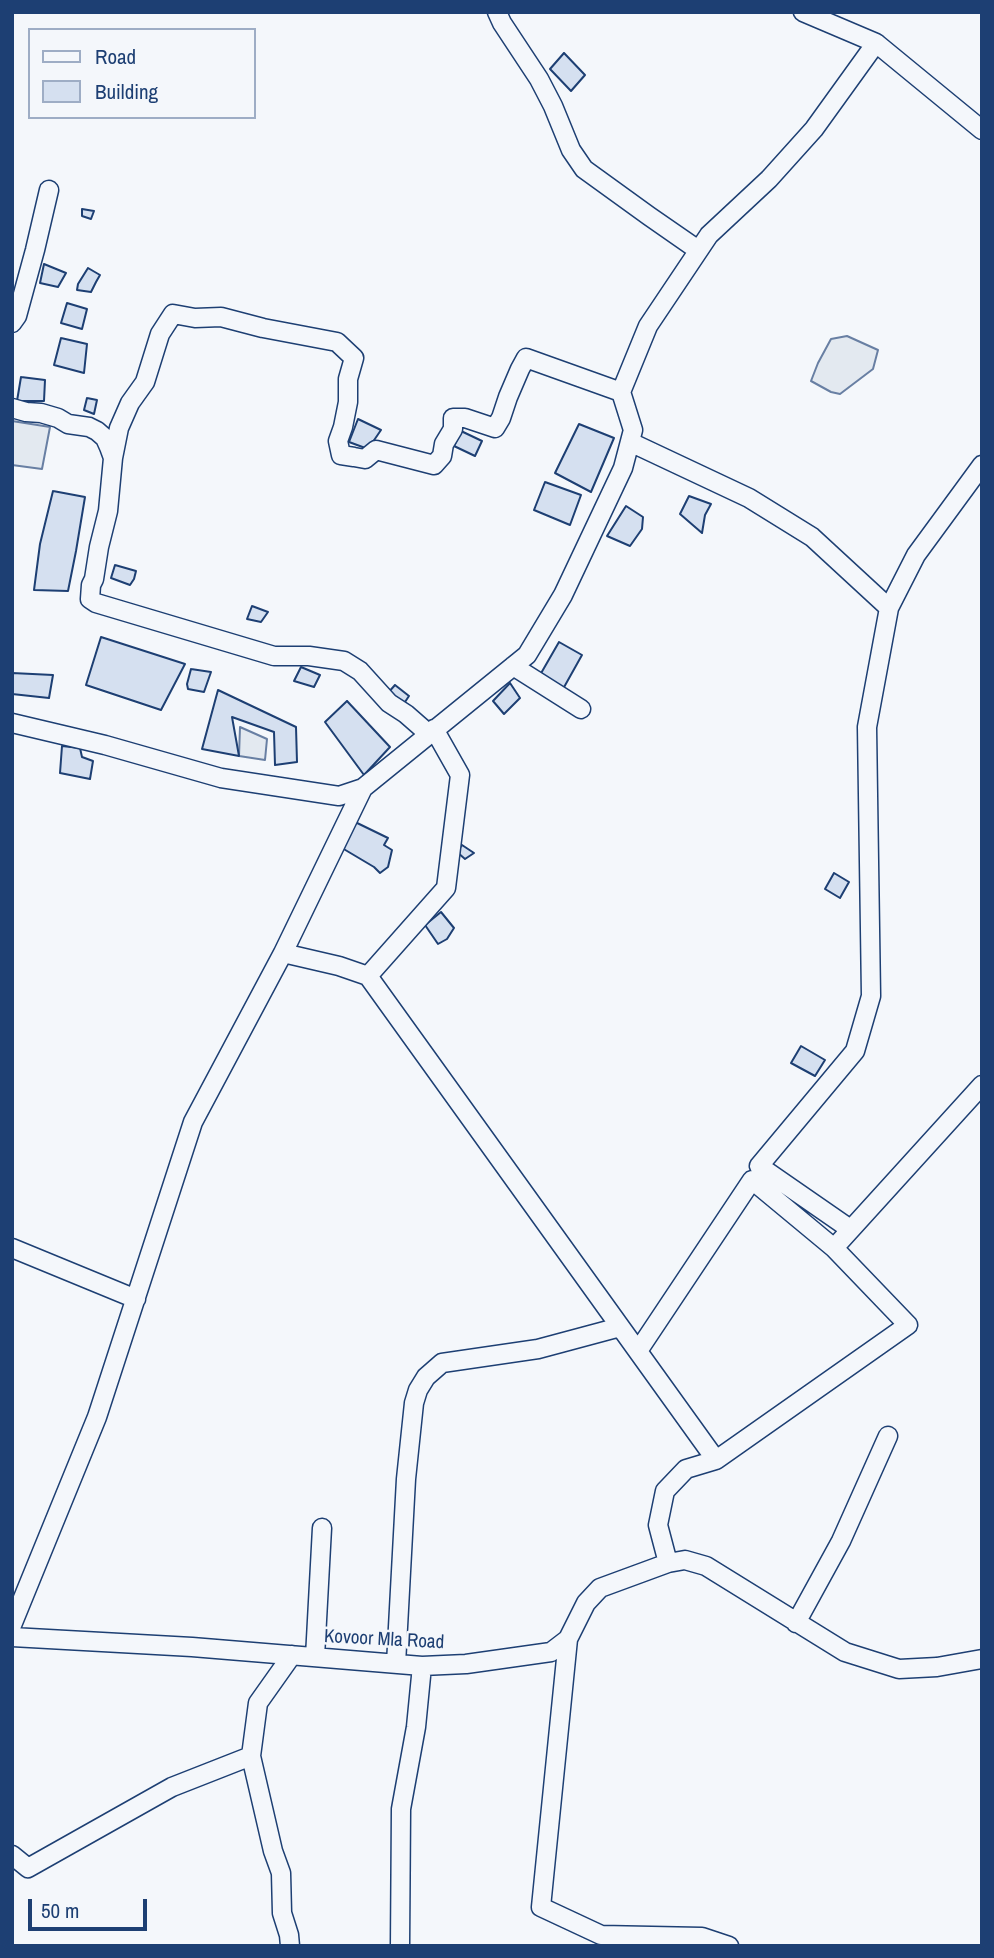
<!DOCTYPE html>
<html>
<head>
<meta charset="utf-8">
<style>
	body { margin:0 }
	#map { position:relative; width:994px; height:1958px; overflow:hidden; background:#f4f7fb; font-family:"Archivo Narrow",sans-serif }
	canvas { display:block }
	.frame { position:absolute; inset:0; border:14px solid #1d3f73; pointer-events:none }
	.legend { position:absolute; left:28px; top:28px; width:228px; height:91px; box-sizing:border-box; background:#f4f7fb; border:2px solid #9eadc5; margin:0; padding:9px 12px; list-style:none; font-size:21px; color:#1d3f73 }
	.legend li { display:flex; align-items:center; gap:14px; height:35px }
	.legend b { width:35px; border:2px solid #9eadc5 }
	.scale { position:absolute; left:28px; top:1899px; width:119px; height:32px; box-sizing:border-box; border:4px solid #1d3f73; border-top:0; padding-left:9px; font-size:21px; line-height:24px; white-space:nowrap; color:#1d3f73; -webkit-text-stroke:5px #f4f7fb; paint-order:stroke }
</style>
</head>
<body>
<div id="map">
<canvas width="994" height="1958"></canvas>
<div class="frame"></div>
<ul class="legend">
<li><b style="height:9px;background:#f4f7fb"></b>Road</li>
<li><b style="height:19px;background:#d5e0f0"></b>Building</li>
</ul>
<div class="scale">50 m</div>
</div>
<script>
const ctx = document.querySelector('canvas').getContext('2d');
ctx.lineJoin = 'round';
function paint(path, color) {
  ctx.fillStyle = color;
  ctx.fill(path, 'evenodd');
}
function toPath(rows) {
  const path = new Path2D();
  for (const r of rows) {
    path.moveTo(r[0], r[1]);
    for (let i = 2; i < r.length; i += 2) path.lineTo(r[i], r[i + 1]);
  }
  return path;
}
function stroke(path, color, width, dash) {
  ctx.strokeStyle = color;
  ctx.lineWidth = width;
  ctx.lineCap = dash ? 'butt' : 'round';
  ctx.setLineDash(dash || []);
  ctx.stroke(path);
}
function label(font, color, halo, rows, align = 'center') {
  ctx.font = font + ' "Archivo Narrow",sans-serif';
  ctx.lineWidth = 5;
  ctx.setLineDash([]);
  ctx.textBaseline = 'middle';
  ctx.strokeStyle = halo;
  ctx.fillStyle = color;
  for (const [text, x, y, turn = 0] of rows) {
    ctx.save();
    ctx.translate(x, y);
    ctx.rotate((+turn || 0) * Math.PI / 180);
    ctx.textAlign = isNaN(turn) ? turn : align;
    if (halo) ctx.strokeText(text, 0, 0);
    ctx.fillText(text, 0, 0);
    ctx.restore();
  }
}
const green = toPath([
	[847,336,878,350,873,369,840,394,831,392,811,381,818,363,831,339,847,336],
	[12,421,50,427,42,469,12,465,12,421],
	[240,727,267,739,265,760,239,756,240,727]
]);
paint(green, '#e3e9f0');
stroke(green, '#687fa3', 2);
const building = toPath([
	[564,53,585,75,571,91,550,69,564,53],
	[82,209,94,211,91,219,82,216,82,209],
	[44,264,66,273,58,287,40,283,44,264],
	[88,268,100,275,96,282,91,292,77,290,78,284,88,268],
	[67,303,87,309,82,329,61,323,67,303],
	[61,338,87,344,84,373,54,365,61,338],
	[21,377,45,380,44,401,17,401,21,377],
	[87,398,97,400,94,414,84,410,87,398],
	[358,419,381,430,368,449,349,442,358,419],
	[579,424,614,438,591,492,555,473,579,424],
	[461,431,482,441,475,456,454,446,461,431],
	[545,482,581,495,570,525,534,510,545,482],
	[53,491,85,497,76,551,68,591,34,590,40,544,53,491],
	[689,496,711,504,705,515,702,533,680,514,689,496],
	[626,506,643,517,642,529,630,546,607,536,626,506],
	[115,565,136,571,134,579,130,585,111,578,115,565],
	[252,606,268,612,261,622,247,619,252,606],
	[101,637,185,664,161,710,86,685,101,637],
	[559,642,582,655,563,689,540,675,559,642],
	[301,667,320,675,314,687,294,681,301,667],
	[191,669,211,672,204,692,188,689,187,684,191,669],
	[12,673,53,675,49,698,12,694,12,673],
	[510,683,520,698,504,714,493,701,510,683],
	[395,685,409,696,403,705,387,694,395,685],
	[218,690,296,727,297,762,275,765,274,732,232,717,239,756,202,749,218,690],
	[347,701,390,747,364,775,325,722,347,701],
	[62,746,80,748,82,757,93,761,90,779,60,773,62,746],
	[351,820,388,838,384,845,392,850,388,867,380,873,374,867,342,848,351,820],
	[462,845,474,853,465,859,457,852,462,845],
	[834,873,849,882,840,898,825,889,834,873],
	[441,912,454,928,447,939,438,944,425,925,441,912],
	[801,1046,825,1060,815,1076,791,1063,801,1046]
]);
paint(building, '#d5e0f0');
stroke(building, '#1d3f73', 2);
const minor = toPath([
	[497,12,502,23,539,79,553,106,571,150,584,169,649,216,698,250],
	[803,12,876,43],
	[12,323,17,316,35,250,49,190],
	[12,408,26,412,41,413,58,418,68,424,89,427,97,431,105,438,109,447,113,458,108,511,99,547,94,579,91,585,90,599,96,603,274,656,309,656,344,661,360,671,389,703,406,714,422,728,426,735],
	[630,442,749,498,812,537,889,608],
	[113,458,119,428,130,403,145,382,160,334,173,314,195,318,221,317,263,328,337,342,354,358,348,379,348,402,343,427,338,441,341,455,354,457,365,459,376,450,434,465,442,456,444,444,453,429,453,418,465,418,495,428,501,418,508,397,520,369,526,358,621,392],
	[513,666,581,709],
	[12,723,105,745,221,778,339,796,363,788,527,655,563,595,623,468,633,430,621,392,648,326,709,235,769,179,814,129,876,43,982,130],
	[434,729,460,775,446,888,368,976,716,1460,908,1325,834,1248,982,1085],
	[283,953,363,788],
	[850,1229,759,1166,855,1051,871,996,867,727,889,608,916,555,982,465],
	[12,1248,136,1299],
	[638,1351,752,1180,834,1248],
	[668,1563,658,1525,665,1491,686,1469,716,1460],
	[796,1623,841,1541,888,1436],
	[12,1625,97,1417,193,1122,283,953,339,966,368,976],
	[12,1637,192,1647,422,1666,466,1664,551,1652,568,1639,586,1603,600,1588,668,1563,685,1560,706,1566,845,1652,899,1669,937,1667,982,1659],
	[568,1639,541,1907,601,1935,702,1937,729,1946],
	[315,1657,322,1528],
	[396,1664,406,1479,414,1403,418,1390,426,1377,442,1363,538,1349,620,1327],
	[251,1756,258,1703,292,1655],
	[12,1855,28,1868,172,1787,251,1756,273,1851,281,1873,282,1913,289,1935,290,1946],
	[400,1946,401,1809,416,1727,422,1666]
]);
stroke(minor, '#1d3f73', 21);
stroke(minor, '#f4f7fb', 18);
label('19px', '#1d3f73', '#f4f7fb', [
	["Kovoor Mla Road",384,1640,3]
]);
</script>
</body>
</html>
